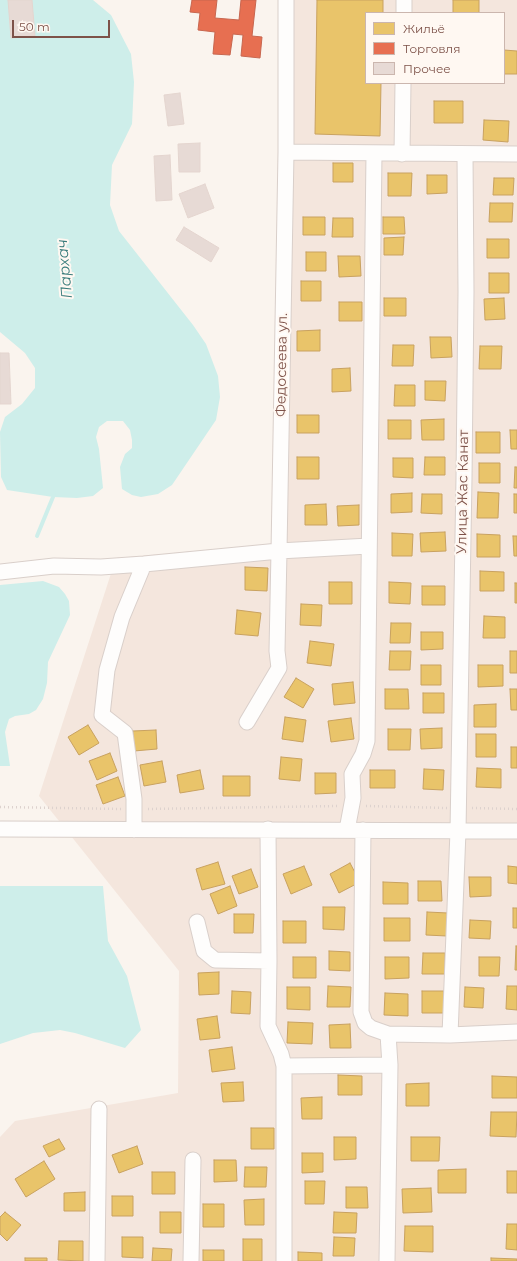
<!DOCTYPE html>
<html>
<head>
<meta charset="utf-8">
<style>
	body { margin:0 }
	#map { position:relative; width:517px; height:1261px; overflow:hidden; background:#faf4ee; font-family:Montserrat,sans-serif }
	canvas { display:block }
	.legend { position:absolute; left:365px; top:12px; width:140px; height:72px; box-sizing:border-box; background:#fff8f2; border:1px solid #cbb6ae; margin:0; padding:5px 7px; list-style:none; font-size:12px; color:#7d5249 }
	.legend li { display:flex; align-items:center; gap:8px; height:20px }
	.legend b { width:20px; border:1px solid #cbb6ae }
	.scale { position:absolute; left:12px; top:20px; width:98px; height:18px; box-sizing:border-box; border:2px solid #7d5249; border-top:0; padding-left:5px; font-size:12px; line-height:14px; white-space:nowrap; color:#7d5249; -webkit-text-stroke:3px #fff8f2; paint-order:stroke }
</style>
</head>
<body>
<div id="map">
<canvas width="517" height="1261"></canvas>
<ul class="legend">
<li><b style="height:11px;background:#e9c46a"></b>Жильё</li>
<li><b style="height:11px;background:#e76f51"></b>Торговля</li>
<li><b style="height:11px;background:#e7dad5"></b>Прочее</li>
</ul>
<div class="scale">50 m</div>
</div>
<script>
const ctx = document.querySelector('canvas').getContext('2d');
ctx.lineJoin = 'round';
function paint(path, color) {
  ctx.fillStyle = color;
  ctx.fill(path, 'evenodd');
}
function toPath(rows) {
  const path = new Path2D();
  for (const r of rows) {
    path.moveTo(r[0], r[1]);
    for (let i = 2; i < r.length; i += 2) path.lineTo(r[i], r[i + 1]);
  }
  return path;
}
function stroke(path, color, width, dash) {
  ctx.strokeStyle = color;
  ctx.lineWidth = width;
  ctx.lineCap = dash ? 'butt' : 'round';
  ctx.setLineDash(dash || []);
  ctx.stroke(path);
}
function label(font, color, halo, rows, align = 'center') {
  ctx.font = font + ' Montserrat,sans-serif';
  ctx.lineWidth = 4;
  ctx.setLineDash([]);
  ctx.textBaseline = 'middle';
  ctx.strokeStyle = halo;
  ctx.fillStyle = color;
  for (const [text, x, y, turn = 0] of rows) {
    ctx.save();
    ctx.translate(x, y);
    ctx.rotate((+turn || 0) * Math.PI / 180);
    ctx.textAlign = isNaN(turn) ? turn : align;
    if (halo) ctx.strokeText(text, 0, 0);
    ctx.fillText(text, 0, 0);
    ctx.restore();
  }
}
paint(toPath([
	[285,0,517,0,517,1261,0,1261,0,1137,15,1121,178,1093,179,971,39,796,116,558,275,544],
	[366,13,504,13,504,83,366,83]
]), '#f4e6dd');
paint(toPath([
	[0,0,93,0,111,15,131,54,134,82,132,124,112,165,110,205,119,231,193,325,206,344,218,376,220,397,216,420,172,485,158,494,141,497,132,495,122,489,120,467,125,454,132,448,132,440,130,430,123,421,107,421,99,427,96,437,99,449,103,488,93,496,77,498,53,497,7,490,1,477,0,432,5,417,22,404,35,388,35,368,25,353,0,332],
	[43,581,59,587,65,594,69,601,70,615,48,662,47,683,43,699,36,710,29,714,15,716,9,719,5,732,10,766,0,766,0,585],
	[0,886,103,886,108,941,127,976,141,1030,125,1048,75,1033,60,1030,33,1033,0,1044]
]), '#ceeeea');
const homes = toPath([
	[317,0,383,0,383,13,366,13,366,83,381,83,380,136,315,134,317,0],
	[453,0,479,0,479,13,453,13,453,0],
	[504,50,517,51,517,74,504,74,504,50],
	[434,101,463,101,463,123,434,123,434,101],
	[484,120,509,121,508,142,483,140,484,120],
	[333,163,353,163,353,182,333,182,333,163],
	[388,173,412,173,411,196,388,196,388,173],
	[427,175,447,175,447,193,427,194,427,175],
	[494,178,514,178,513,195,493,195,494,178],
	[490,203,513,203,512,222,489,222,490,203],
	[303,217,325,217,325,235,303,235,303,217],
	[383,217,404,217,405,234,383,234,383,217],
	[333,218,353,218,353,237,332,237,333,218],
	[404,237,403,255,384,255,384,238,404,237],
	[487,239,509,239,509,258,487,258,487,239],
	[306,252,326,252,326,271,306,271,306,252],
	[338,256,360,256,361,276,339,277,338,256],
	[489,273,509,273,509,293,489,293,489,273],
	[301,281,321,281,321,301,301,301,301,281],
	[384,298,406,298,406,316,384,316,384,298],
	[504,298,505,319,485,320,484,299,504,298],
	[339,302,362,302,362,321,339,321,339,302],
	[320,330,320,351,297,351,297,331,320,330],
	[430,337,451,337,452,357,431,358,430,337],
	[393,345,414,345,413,366,392,366,393,345],
	[480,346,502,346,501,369,479,369,480,346],
	[350,368,351,391,332,392,332,369,350,368],
	[425,381,446,381,445,401,425,400,425,381],
	[395,385,415,385,415,406,394,406,395,385],
	[297,415,319,415,319,433,297,433,297,415],
	[444,419,444,440,422,440,421,420,444,419],
	[388,420,411,420,411,439,388,439,388,420],
	[510,430,517,430,517,449,511,449,510,430],
	[476,432,500,432,500,453,476,453,476,432],
	[297,457,319,457,319,479,297,479,297,457],
	[425,457,445,457,445,475,424,475,425,457],
	[393,458,413,458,413,478,393,477,393,458],
	[479,463,500,463,500,483,479,483,479,463],
	[515,467,517,467,517,488,514,488,515,467],
	[478,492,499,493,498,518,477,518,478,492],
	[412,493,412,512,391,513,391,494,412,493],
	[422,494,442,494,442,514,421,513,422,494],
	[514,494,517,494,517,513,514,513,514,494],
	[326,504,327,525,305,525,305,505,326,504],
	[359,505,359,525,338,526,337,506,359,505],
	[445,532,446,551,421,552,420,533,445,532],
	[392,533,413,534,412,556,392,556,392,533],
	[477,534,500,535,500,557,477,557,477,534],
	[513,536,517,536,517,556,514,556,513,536],
	[245,567,268,568,267,591,245,590,245,567],
	[480,571,504,572,504,591,480,591,480,571],
	[329,582,352,582,352,604,329,604,329,582],
	[389,582,411,583,410,604,389,603,389,582],
	[515,583,517,583,517,603,515,603,515,583],
	[422,586,445,586,445,605,422,605,422,586],
	[301,604,322,605,321,626,300,625,301,604],
	[237,610,261,613,258,636,235,634,237,610],
	[484,616,505,617,505,638,483,638,484,616],
	[391,623,411,623,410,643,390,643,391,623],
	[421,632,443,632,443,649,421,650,421,632],
	[310,641,334,644,331,666,307,663,310,641],
	[390,651,411,651,410,670,389,670,390,651],
	[510,651,517,651,517,673,510,673,510,651],
	[421,665,441,665,441,685,421,685,421,665],
	[478,665,503,665,503,686,478,687,478,665],
	[296,678,314,689,303,708,284,697,296,678],
	[353,682,355,703,334,705,332,684,353,682],
	[385,689,408,689,409,709,385,709,385,689],
	[510,689,517,689,517,710,511,710,510,689],
	[423,693,444,693,444,713,423,713,423,693],
	[496,704,496,727,474,727,474,705,496,704],
	[285,717,306,720,303,742,282,739,285,717],
	[351,718,354,739,331,742,328,721,351,718],
	[88,725,99,743,79,755,68,737,88,725],
	[442,728,442,748,421,749,420,729,442,728],
	[388,729,411,729,410,750,388,750,388,729],
	[156,730,157,749,134,751,133,731,156,730],
	[476,734,496,734,496,757,476,757,476,734],
	[511,747,517,747,517,768,511,768,511,747],
	[110,753,117,771,97,780,89,761,110,753],
	[281,757,302,759,300,781,279,779,281,757],
	[162,761,166,782,144,786,140,765,162,761],
	[477,768,501,769,501,788,476,787,477,768],
	[424,769,444,770,443,790,423,789,424,769],
	[200,770,204,789,180,793,177,775,200,770],
	[370,770,395,770,395,788,370,788,370,770],
	[315,773,336,773,336,793,315,794,315,773],
	[223,776,250,776,250,796,223,796,223,776],
	[118,777,125,796,103,804,96,785,118,777],
	[218,862,225,884,202,890,196,869,218,862],
	[350,863,360,882,339,893,330,874,350,863],
	[304,866,312,885,291,894,283,874,304,866],
	[508,866,517,867,517,884,508,883,508,866],
	[251,869,258,887,239,894,232,876,251,869],
	[469,877,491,877,491,896,470,897,469,877],
	[418,881,441,881,442,901,418,901,418,881],
	[383,882,408,883,408,904,383,904,383,882],
	[230,886,237,906,218,914,210,894,230,886],
	[323,907,345,907,344,930,323,929,323,907],
	[513,908,517,908,517,928,513,928,513,908],
	[427,912,448,913,447,936,426,935,427,912],
	[234,914,254,914,253,933,234,933,234,914],
	[384,918,410,918,410,941,384,941,384,918],
	[470,920,491,921,490,939,469,938,470,920],
	[283,921,306,921,306,943,283,943,283,921],
	[516,946,517,946,517,970,515,970,516,946],
	[329,951,350,952,350,971,329,970,329,951],
	[423,953,445,953,445,974,422,974,423,953],
	[293,957,316,957,316,978,293,978,293,957],
	[385,957,409,957,409,978,385,979,385,957],
	[479,957,500,957,499,976,479,976,479,957],
	[219,972,219,994,199,995,198,973,219,972],
	[328,986,351,987,350,1007,327,1007,328,986],
	[507,986,517,986,517,1010,506,1009,507,986],
	[287,987,310,987,310,1010,287,1009,287,987],
	[465,987,484,988,483,1008,464,1007,465,987],
	[232,991,251,992,250,1014,231,1013,232,991],
	[422,991,444,991,444,1013,422,1013,422,991],
	[385,993,408,994,408,1016,384,1015,385,993],
	[217,1016,220,1038,200,1040,197,1019,217,1016],
	[288,1022,313,1023,312,1044,287,1043,288,1022],
	[350,1024,351,1048,330,1048,329,1025,350,1024],
	[232,1047,235,1069,212,1072,209,1050,232,1047],
	[338,1075,362,1076,362,1095,338,1095,338,1075],
	[492,1076,517,1077,517,1098,492,1098,492,1076],
	[243,1082,244,1101,223,1102,221,1083,243,1082],
	[429,1083,429,1106,406,1106,406,1084,429,1083],
	[322,1097,322,1119,302,1119,301,1098,322,1097],
	[491,1112,517,1112,516,1137,490,1136,491,1112],
	[251,1128,274,1128,274,1149,251,1149,251,1128],
	[334,1137,356,1137,356,1159,334,1160,334,1137],
	[411,1137,440,1137,439,1161,411,1161,411,1137],
	[59,1139,65,1149,49,1157,43,1146,59,1139],
	[137,1146,143,1164,119,1173,112,1155,137,1146],
	[302,1153,323,1153,323,1172,302,1173,302,1153],
	[214,1160,236,1160,237,1181,214,1182,214,1160],
	[44,1161,55,1179,26,1197,15,1179,44,1161],
	[245,1167,267,1167,266,1187,244,1187,245,1167],
	[466,1169,466,1193,438,1193,438,1170,466,1169],
	[507,1171,517,1171,517,1193,507,1193,507,1171],
	[152,1172,175,1172,175,1194,152,1194,152,1172],
	[305,1181,325,1181,324,1204,305,1204,305,1181],
	[346,1187,367,1187,368,1208,346,1208,346,1187],
	[431,1188,432,1212,403,1213,402,1189,431,1188],
	[85,1192,85,1211,64,1211,64,1193,85,1192],
	[112,1196,133,1196,133,1216,112,1216,112,1196],
	[264,1199,264,1225,245,1225,244,1200,264,1199],
	[203,1204,224,1204,224,1227,203,1227,203,1204],
	[5,1212,21,1225,7,1241,0,1234,0,1217,5,1212],
	[160,1212,181,1212,181,1233,160,1233,160,1212],
	[334,1212,357,1213,356,1233,333,1233,334,1212],
	[507,1224,517,1224,517,1250,506,1249,507,1224],
	[405,1226,433,1226,433,1252,404,1251,405,1226],
	[122,1237,143,1237,143,1258,122,1257,122,1237],
	[334,1237,355,1238,354,1256,333,1256,334,1237],
	[243,1239,262,1239,262,1261,243,1261,243,1239],
	[59,1241,83,1241,83,1261,58,1260,59,1241],
	[153,1248,172,1249,171,1261,152,1261,153,1248],
	[203,1250,224,1250,224,1261,203,1261,203,1250],
	[298,1252,322,1253,322,1261,298,1261,298,1252],
	[25,1258,47,1258,47,1261,25,1261,25,1258],
	[491,1258,517,1259,517,1261,491,1261,491,1258]
]);
paint(homes, '#e9c46a');
stroke(homes, '#c9a260', 1);
const shops = toPath([
	[192,0,217,0,215,18,239,20,241,0,256,0,252,36,262,37,260,58,241,56,243,35,233,34,230,55,213,54,215,32,198,30,200,13,190,12,192,0]
]);
paint(shops, '#e76f51');
stroke(shops, '#c7664f', 1);
stroke(toPath([
	[37,536,53,497,54,492]
]), '#ceeeea', 4);
const building = toPath([
	[8,0,32,0,35,36,11,38,8,0],
	[180,93,184,124,168,126,164,95,180,93],
	[200,143,200,172,179,172,178,144,200,143],
	[170,155,172,200,156,201,154,156,170,155],
	[205,184,214,208,188,218,179,194,205,184],
	[184,227,219,248,211,262,176,240,184,227],
	[0,353,9,353,11,404,0,404,0,353]
]);
paint(building, '#e7dad5');
stroke(building, '#e4d5cf', 1);
const minor = toPath([
	[404,13,404,0],
	[286,152,517,154],
	[402,154,403,83],
	[0,572,54,566,101,567,144,564,279,551,286,152,286,0],
	[247,722,279,668,277,651,279,551,369,546],
	[0,829,517,831],
	[268,829,269,961,268,1026,281,1054,284,1066,284,1261],
	[134,830,134,799,125,733,102,715,107,670,122,617,144,564],
	[347,830,353,798,352,774,363,754,367,741,374,153],
	[363,830,361,1012,365,1023,371,1028,388,1034,450,1035,517,1032],
	[197,922,204,951,215,960,269,961],
	[450,1035,458,831,464,478,466,292,465,154],
	[284,1066,390,1065],
	[97,1261,99,1109],
	[191,1261,193,1160],
	[387,1261,390,1065,388,1034]
]);
stroke(minor, '#d9cfca', 17);
stroke(toPath([
	[366,806,447,808],
	[0,807,121,809],
	[472,808,517,809],
	[148,809,339,806]
]), '#ddd2ce', 2.5, [1, 3]);
stroke(minor, '#fefdfc', 15);
label('14px', '#7d5249', '#fff8f2', [
	["Федосеева ул.",282,365,-89],
	["Улица Жас Канат",463,492,-89]
]);
label('italic 15px', '#387b7b', '#fff8f2', [
	["Пархач",65,269,-95]
]);
</script>
</body>
</html>
